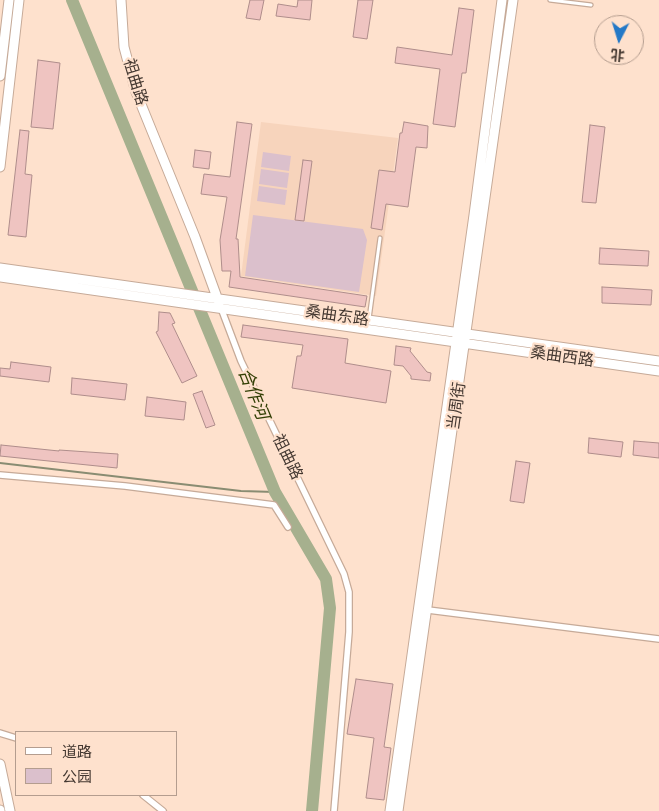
<!DOCTYPE html>
<html>
<head>
<meta charset="utf-8">
<style>
	body { margin:0 }
	#map { position:relative; width:659px; height:811px; overflow:hidden; background:#fee1cd; font-family:Karla,"Noto Sans SC",sans-serif }
	canvas { display:block }
	.legend { position:absolute; left:15px; top:731px; width:162px; height:65px; box-sizing:border-box; background:#fee1cd; border:1px solid #b49d8f; margin:0; padding:6px 9px; list-style:none; font-size:15px; color:#443831 }
	.legend li { display:flex; align-items:center; gap:10px; height:25px }
	.legend b { width:25px; border:1px solid #b49d8f }
	.north { position:absolute; left:594px; top:15px; width:50px; height:50px; box-sizing:border-box; background:#fee1cd; border:1px solid #b49d8f; border-radius:50%; rotate:185deg; font-size:14px; font-weight:700; line-height:20px; text-align:center; color:#443831 }
	.north::after { content:''; display:block; margin:auto; width:18px; height:22px; background:#2479c7; clip-path:polygon(50% 0,100% 100%,50% 72%,0 100%) }
</style>
</head>
<body>
<div id="map">
<canvas width="659" height="811"></canvas>
<ul class="legend">
<li><b style="height:6px;background:#fff"></b>道路</li>
<li><b style="height:14px;background:#dbc0cc"></b>公园</li>
</ul>
<div class="north">北</div>
</div>
<script>
const ctx = document.querySelector('canvas').getContext('2d');
ctx.lineJoin = 'round';
function paint(path, color) {
  ctx.fillStyle = color;
  ctx.fill(path, 'evenodd');
}
function toPath(rows) {
  const path = new Path2D();
  for (const r of rows) {
    path.moveTo(r[0], r[1]);
    for (let i = 2; i < r.length; i += 2) path.lineTo(r[i], r[i + 1]);
  }
  return path;
}
function stroke(path, color, width, dash) {
  ctx.strokeStyle = color;
  ctx.lineWidth = width;
  ctx.lineCap = dash ? 'butt' : 'round';
  ctx.setLineDash(dash || []);
  ctx.stroke(path);
}
function label(font, color, halo, rows, align = 'center') {
  ctx.font = font + ' Karla,"Noto Sans SC",sans-serif';
  ctx.lineWidth = 4.5;
  ctx.setLineDash([]);
  ctx.textBaseline = 'middle';
  ctx.strokeStyle = halo;
  ctx.fillStyle = color;
  for (const [text, x, y, turn = 0] of rows) {
    ctx.save();
    ctx.translate(x, y);
    ctx.rotate((+turn || 0) * Math.PI / 180);
    ctx.textAlign = isNaN(turn) ? turn : align;
    if (halo) ctx.strokeText(text, 0, 0);
    ctx.fillText(text, 0, 0);
    ctx.restore();
  }
}
paint(toPath([
	[261,122,398,138,376,296,241,276]
]), '#f7d4bc');
paint(toPath([
	[263,152,291,156,289,171,261,167],
	[261,169,289,173,287,188,259,184],
	[259,186,287,190,285,205,257,201],
	[253,215,363,229,367,240,359,292,245,276]
]), '#dbc0cc');
stroke(toPath([
	[0,463,241,491,275,492]
]), '#898c72', 2);
stroke(toPath([
	[72,0,275,492,326,579,330,608,312,811]
]), '#a6b08e', 12);
const building = toPath([
	[250,0,264,0,260,20,246,18,250,0],
	[298,0,312,0,310,20,276,16,278,4,297,7,298,0],
	[358,0,373,0,367,39,353,37,358,0],
	[459,8,474,10,466,73,462,73,455,127,433,124,440,69,395,63,397,47,452,55,459,8],
	[38,60,60,63,53,129,31,127,38,60],
	[237,122,252,124,236,239,238,239,240,277,367,296,365,307,229,287,231,271,222,271,220,240,227,197,201,194,204,174,230,177,237,122],
	[404,122,428,126,427,148,416,147,408,207,386,204,382,230,371,228,379,170,395,172,400,133,402,133,404,122],
	[590,125,605,127,596,203,582,202,590,125],
	[20,130,29,131,25,174,32,175,26,237,8,235,20,130],
	[195,150,211,152,209,169,193,167,195,150],
	[303,160,312,161,304,221,295,220,303,160],
	[600,248,649,251,648,266,599,264,600,248],
	[602,287,652,290,651,305,602,303,602,287],
	[159,312,170,313,175,323,172,324,197,376,182,383,156,332,158,331,159,312],
	[243,325,348,339,345,363,391,371,386,403,292,388,297,356,301,356,303,345,241,337,243,325],
	[396,346,411,348,410,351,427,372,431,373,430,381,411,379,411,376,403,366,394,365,396,346],
	[11,362,51,367,49,382,0,376,0,368,10,369,11,362],
	[72,378,127,384,125,400,71,394,72,378],
	[202,391,215,425,206,428,193,394,202,391],
	[147,397,186,402,184,420,145,416,147,397],
	[589,438,623,442,621,457,588,453,589,438],
	[634,441,659,443,659,458,633,455,634,441],
	[1,445,59,451,59,450,118,454,117,468,0,456,1,445],
	[516,461,530,463,524,503,510,501,516,461],
	[356,679,393,684,384,747,391,748,384,800,366,798,374,738,347,734,356,679]
]);
paint(building, '#efc4c1');
stroke(building, '#af8d8b', 1);
const lane = toPath([
	[550,0,591,5],
	[369,319,380,238]
]);
const street = toPath([
	[221,308,241,361,344,574,349,592,349,632,334,811],
	[0,475,125,486,274,505,288,527],
	[428,610,659,639],
	[0,733,16,738],
	[143,795,163,811]
]);
const secondary = toPath([
	[121,0,124,47,136,92,195,237,219,303],
	[0,76,9,0],
	[0,167,19,0],
	[0,268,659,361],
	[0,277,659,371],
	[0,764,10,811],
	[0,810,0,811],
	[390,811,474,215,502,0],
	[398,811,513,0]
]);
stroke(lane, '#c6aa98', 5.5);
stroke(street, '#c6aa98', 8);
stroke(secondary, '#c6aa98', 11);
stroke(lane, '#fff', 3);
stroke(street, '#fff', 5.5);
stroke(secondary, '#fff', 9);
label('16px', '#443831', '#fee1cd', [
	["祖曲路",135,82,73],
	["桑曲东路",337,316,8],
	["桑曲西路",562,357,8],
	["当周街",457,406,-82],
	["祖曲路",287,457,64]
]);
label('italic 18px', '#344006', '#fee1cd', [
	["合作河",253,394,68]
]);
</script>
</body>
</html>
